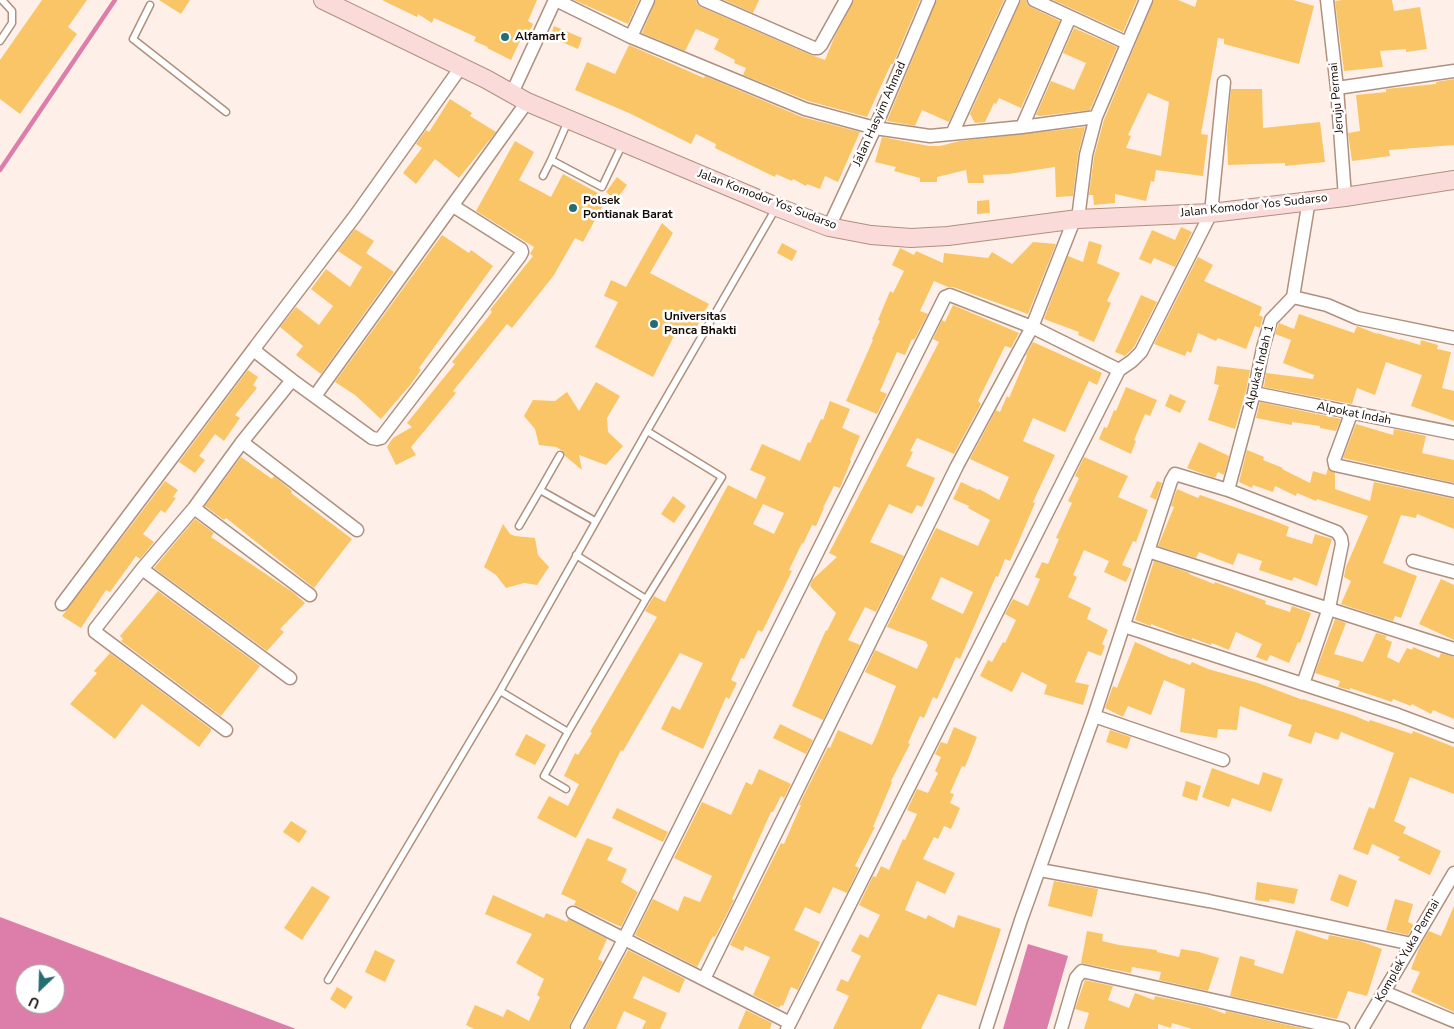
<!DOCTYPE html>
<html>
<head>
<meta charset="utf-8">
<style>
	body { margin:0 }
	#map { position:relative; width:1454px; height:1029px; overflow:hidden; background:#fef0e8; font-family:"Nunito Sans",sans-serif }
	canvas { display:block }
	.north { position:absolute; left:15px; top:964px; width:50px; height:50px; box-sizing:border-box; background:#fff; border:1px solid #a19d9b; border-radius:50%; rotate:204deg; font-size:14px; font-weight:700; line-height:20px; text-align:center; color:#150a05 }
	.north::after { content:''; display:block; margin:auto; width:18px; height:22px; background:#236e72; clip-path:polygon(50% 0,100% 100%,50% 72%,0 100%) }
</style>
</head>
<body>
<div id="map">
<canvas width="1454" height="1029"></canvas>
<div class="north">U</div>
</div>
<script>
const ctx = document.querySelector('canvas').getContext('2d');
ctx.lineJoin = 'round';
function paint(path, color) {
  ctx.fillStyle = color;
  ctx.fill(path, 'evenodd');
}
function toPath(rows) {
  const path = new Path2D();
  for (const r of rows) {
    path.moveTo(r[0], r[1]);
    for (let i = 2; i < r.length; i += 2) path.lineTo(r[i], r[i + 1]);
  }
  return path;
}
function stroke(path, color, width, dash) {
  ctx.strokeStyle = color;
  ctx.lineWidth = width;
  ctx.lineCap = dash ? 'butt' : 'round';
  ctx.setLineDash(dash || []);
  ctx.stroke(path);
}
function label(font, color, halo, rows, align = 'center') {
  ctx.font = font + ' "Nunito Sans",sans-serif';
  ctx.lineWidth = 5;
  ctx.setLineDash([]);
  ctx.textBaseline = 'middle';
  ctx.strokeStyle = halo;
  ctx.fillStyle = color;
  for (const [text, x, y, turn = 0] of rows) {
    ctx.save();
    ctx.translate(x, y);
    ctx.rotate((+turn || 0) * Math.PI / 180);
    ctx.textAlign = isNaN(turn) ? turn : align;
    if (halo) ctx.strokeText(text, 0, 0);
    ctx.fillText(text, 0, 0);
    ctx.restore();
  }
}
paint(toPath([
	[0,917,296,1029,0,1029],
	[25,974,55,974,55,1004,25,1004],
	[1028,944,1068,956,1047,1029,1003,1029]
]), '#dd7eaa');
stroke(toPath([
	[0,170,115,0]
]), '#dd7eaa', 4.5);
paint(toPath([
	[42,0,87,0,68,27,77,34,20,114,0,99,0,60],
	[159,0,190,0,181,14],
	[382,0,537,0,528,21,533,24,528,35,524,33,511,60,487,48,488,47,474,41,476,37,434,18,432,23,418,14,417,17],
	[574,0,639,0,628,24],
	[656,0,696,0,697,4,701,7,811,55,825,60,834,38,854,0,920,0,893,64,891,64,867,117,808,101,743,75,746,68,734,63,735,60,714,49,719,39,696,29,685,51,642,33],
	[724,0,759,0,753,13],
	[937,0,1004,0,949,122,922,110,915,126,887,121],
	[1021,0,1026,0,1027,4,1031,7,1060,21,1021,108,999,98,996,104,994,103,985,122,975,123,970,114],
	[1053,0,1137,0,1123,32],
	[1154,0,1178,0,1195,7,1197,0,1293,0,1314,6,1299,64,1224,44,1224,39,1218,38,1201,134,1208,135,1203,176,1156,170,1154,182,1151,181,1146,201,1115,194,1115,203,1094,205,1093,195,1089,195,1094,157,1104,120],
	[1148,93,1169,102,1161,156,1126,148,1131,136,1128,135],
	[1342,0,1392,0,1394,11,1420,7,1427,49,1406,52,1406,49,1380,51,1383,67,1344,71,1335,1],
	[554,26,582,38,578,49,550,37],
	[1074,28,1117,47,1090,110,1040,116,1036,115,1051,81,1074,90,1086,63,1063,53],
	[629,45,704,78,705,76,802,117,860,132,838,182,825,176,820,189,807,184,806,186,793,179,792,181,776,174,775,177,715,148,716,144,696,134,691,144,629,113,575,90,587,62,615,74],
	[1454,79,1454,145,1389,150,1390,156,1352,161,1348,133,1360,131,1356,95,1386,92,1386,89,1436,84,1436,82],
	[1231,89,1262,89,1263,128,1320,122,1325,162,1285,166,1285,163,1228,165,1227,136],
	[450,99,472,113,470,116,496,132,459,178,435,159,416,184,403,173,422,148,416,144,426,130,429,132],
	[1085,127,1078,154,1073,196,1056,197,1055,167,1008,174,983,175,984,183,968,183,966,170,937,177,937,182,920,182,920,178,894,171,896,167,875,162,882,137,929,146,940,146,960,141],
	[515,141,534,152,519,180,551,197,563,174,607,198,583,242,575,238,554,275,512,328,507,324,453,391,456,393,411,447,416,455,396,465,387,447,393,438,412,427,407,423,455,364,452,362,492,312,490,310,533,256,530,254,534,247,476,211],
	[617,177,627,185,616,200,606,192],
	[989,200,990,213,977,214,977,201],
	[662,223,673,233,650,273,709,304,692,336,678,328,653,377,595,347,618,302,604,296,611,280,626,287],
	[1181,227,1192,232,1175,267,1154,258,1151,264,1139,259,1152,230,1175,240],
	[355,229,374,241,366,253,394,272,321,374,296,355,303,346,280,327,296,307,319,325,333,306,311,289,326,269,350,287,362,267,338,251],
	[442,235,469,253,471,250,493,266,419,368,421,370,411,384,381,419,355,395,335,382],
	[1089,241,1102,245,1097,263,1120,273,1107,301,1111,303,1094,342,1078,335,1079,332,1044,319,1068,256,1083,262],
	[1033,242,1056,244,1028,314,953,287,948,287,934,281,920,311,928,314,914,340,912,339,905,355,897,352,880,391,887,394,877,414,846,401,873,340,872,339,880,321,878,320,890,291,893,293,904,271,892,265,900,248,914,255,916,251,943,263,944,253,988,258,992,252,1012,264],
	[782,243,797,251,792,261,777,253],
	[1198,257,1213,265,1204,281,1262,307,1259,315,1263,317,1260,328,1255,326,1246,349,1218,338,1216,341,1198,333,1191,353,1187,351,1185,356,1154,344],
	[1141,295,1157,302,1134,347,1125,356,1115,352],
	[953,305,1019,333,1011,348,1005,346,978,401,981,404,954,454,917,438,910,451,913,452,906,466,935,478,922,507,917,505,912,514,889,504,870,542,904,556,876,612,865,607,848,640,860,645,823,720,792,706,826,630,827,631,836,613,810,586,812,580,837,557,829,553,939,342,933,339,942,320,945,322],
	[1299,314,1354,333,1357,326,1377,334,1377,333,1400,340,1400,339,1420,345,1421,340,1438,345,1437,349,1451,352,1442,388,1454,391,1454,421,1411,406,1422,375,1386,362,1375,395,1357,388,1352,404,1264,387,1266,373,1313,379,1314,375,1283,363,1291,340,1275,334,1279,323,1294,329],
	[1033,342,1102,373,1097,385,1089,381,1065,432,1033,418,1023,441,1055,455,1033,502,1035,503,1018,543,1010,561,1005,559,998,577,996,576,960,659,956,657,937,699,933,697,924,718,920,716,908,743,910,744,891,781,892,782,873,827,875,827,855,866,859,868,847,893,833,887,820,914,805,907,794,930,820,942,798,990,791,987,783,1006,781,1005,779,1008,753,995,770,957,745,946,743,951,730,945,781,843,784,844,801,805,799,805,828,747,830,748,838,730,872,745,877,734,896,686,865,672,875,650,917,669,928,645,926,643,927,642,887,627,936,528,978,546,990,520,968,508,969,506,953,499,961,482,978,490,979,489,999,500,1009,477,970,459,996,410,1000,412,1007,396,1009,398,1027,356,1026,355],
	[941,577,973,592,963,614,931,599],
	[1217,366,1250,370,1246,391,1235,429,1208,420,1219,385,1214,384],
	[248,370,258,377,253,385,257,388,235,415,240,418,224,441,215,434,199,456,205,460,195,473,179,462],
	[596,382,620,396,607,418,608,432,623,446,606,465,579,455,582,470,565,456,563,451,556,447,539,445,535,429,524,416,533,400,555,401,567,392,579,411],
	[1126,387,1157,400,1150,416,1145,414,1134,440,1136,441,1131,454,1099,439,1104,427,1107,428,1114,410,1116,411],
	[1170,394,1186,401,1180,413,1165,406],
	[830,401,850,409,842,428,860,436,850,460,851,461,840,488,834,486,823,508,824,508,816,526,812,525,803,544,802,543,789,570,792,571,762,632,758,630,744,659,741,658,731,680,737,683,729,699,726,697,703,749,661,729,672,706,680,710,703,663,680,653,623,751,621,750,576,838,537,818,549,796,568,806,579,784,564,776,575,753,578,755,592,733,590,732,657,617,645,611,654,596,665,602,728,485,756,499,766,477,750,470,762,444,800,461,808,442,810,443,821,419,823,420],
	[763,504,784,513,774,534,753,524],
	[1260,402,1341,419,1336,431,1320,428,1320,426,1292,422,1292,425,1256,418],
	[1356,424,1393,435,1394,429,1426,436,1422,453,1454,460,1454,483,1343,458],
	[1199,442,1229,456,1224,475,1218,472,1215,478,1187,468],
	[1247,450,1264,457,1263,460,1283,468,1282,469,1310,483,1313,471,1326,475,1328,468,1335,473,1335,489,1370,501,1374,482,1454,499,1454,529,1417,514,1416,518,1401,515,1383,563,1417,576,1401,618,1395,616,1393,621,1341,604,1351,581,1344,577,1346,567,1368,516,1317,499,1316,501,1297,493,1296,496,1275,486,1273,492,1253,485,1252,488,1239,482],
	[241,457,272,479,274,476,292,491,291,493,352,539,314,588,226,518,224,520,205,506],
	[1084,457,1128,476,1118,497,1148,510,1136,542,1133,541,1122,565,1132,569,1126,582,1104,572,1109,561,1084,550,1073,575,1077,577,1068,597,1091,608,1087,619,1108,630,1102,644,1105,646,1101,656,1088,651,1075,682,1089,685,1083,705,1044,694,1047,685,1022,672,1012,692,980,676,988,660,992,662,1003,642,1005,643,1016,620,1005,614,1013,599,1028,606,1040,579,1035,577,1042,562,1048,564,1059,539,1056,538,1072,503,1068,501,1079,478,1075,476],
	[165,481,178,490,173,497,176,498,165,513,161,510,143,534,154,542,140,559,136,556,110,592,106,590,81,628,62,616],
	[1157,481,1162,483,1156,500,1150,497],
	[1177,489,1198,498,1200,495,1277,522,1289,527,1286,536,1312,544,1315,534,1332,539,1317,586,1294,577,1292,581,1259,570,1262,561,1238,553,1233,565,1199,552,1196,558,1158,546,1174,507,1171,506],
	[673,496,686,506,674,523,661,514],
	[195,519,214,533,211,537,294,593,305,603,280,629,284,632,267,651,154,568],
	[503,524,510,534,515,536,535,538,538,555,549,567,537,585,524,583,506,588,496,575,484,567],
	[1154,561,1190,573,1189,574,1214,584,1215,582,1266,601,1265,604,1290,612,1292,606,1311,613,1300,643,1298,642,1289,663,1270,655,1267,661,1256,657,1262,644,1236,632,1229,650,1212,643,1211,645,1192,638,1192,640,1151,624,1151,626,1135,620],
	[1441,579,1454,585,1454,640,1419,624],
	[158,591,260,666,221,716,121,641,123,639,120,636],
	[1335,619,1346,623,1334,654,1363,662,1376,633,1387,636,1385,639,1392,642,1387,657,1399,663,1407,648,1412,650,1413,647,1439,658,1441,653,1454,657,1454,719,1433,710,1431,714,1412,704,1411,706,1393,699,1392,702,1350,688,1350,690,1338,687,1340,681,1315,673],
	[1135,642,1173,659,1173,658,1190,665,1192,662,1208,669,1258,683,1303,700,1303,699,1355,716,1369,722,1370,720,1412,734,1413,731,1454,747,1454,794,1410,777,1394,821,1406,827,1403,833,1441,851,1430,875,1398,860,1400,857,1372,844,1368,855,1353,849,1369,807,1374,809,1394,753,1341,732,1338,740,1315,732,1311,744,1288,736,1292,725,1240,706,1237,730,1218,729,1217,738,1180,732,1185,689,1164,680,1151,715,1128,706,1123,717,1105,708,1113,686,1117,688],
	[110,653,211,729,211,731,199,747,142,704,115,739,70,704,97,673,94,671],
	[780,724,813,740,806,754,773,738],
	[954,727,977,737,965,767,962,766,950,793,954,794,950,803,960,808,951,829,944,826,938,839,934,837,923,859,955,873,945,894,917,881,905,910,926,919,928,915,954,928,958,915,1001,929,976,1006,938,994,921,1029,833,1029,849,996,836,990,841,979,848,982,861,956,851,951,860,934,868,938,880,915,859,905,873,876,876,877,881,866,889,870,903,839,905,840,917,814,907,810,917,789,928,793,938,773,935,771,941,757,935,754,941,742,947,744],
	[1110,730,1131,737,1127,749,1106,742],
	[526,734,546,745,535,765,515,755],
	[1212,768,1259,785,1263,772,1283,779,1271,812,1232,798,1229,807,1202,797],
	[759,769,791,784,784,798,781,796,773,812,771,812,732,899,734,900,715,937,713,936,697,967,635,935,653,899,678,911,684,896,700,902,712,876,674,858,702,802,731,815,746,782,752,785],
	[1186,781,1201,786,1197,801,1182,796],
	[617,808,668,832,663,842,612,818],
	[291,821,307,831,299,843,283,832],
	[587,838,613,848,607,860,627,869,621,882,638,892,621,927,574,905,576,901,561,894],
	[1339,874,1357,881,1348,907,1330,900],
	[1054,881,1098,889,1092,917,1048,906],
	[1257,882,1298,889,1294,904,1270,899,1269,902,1255,900],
	[312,886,330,897,302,940,284,928],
	[493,895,544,918,546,913,567,922,568,919,607,939,598,959,603,962,570,1023,569,1029,474,1029,466,1025,475,1005,503,1017,507,1009,529,1021,540,997,537,995,544,979,516,963,532,934,485,914],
	[1395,899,1413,904,1408,922,1414,925,1408,935,1386,930],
	[1454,906,1454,1012,1411,992,1420,972,1411,969,1420,946,1429,931,1441,936],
	[1296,930,1328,940,1329,935,1360,941,1382,949,1367,996,1348,991,1337,1019,1230,996,1240,956,1255,960,1254,965,1283,974],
	[1087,931,1103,934,1102,941,1119,945,1157,950,1157,952,1179,957,1181,949,1199,952,1219,958,1208,991,1159,980,1161,972,1132,967,1131,973,1081,963],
	[375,950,395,960,385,982,365,972],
	[628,950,685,979,679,993,643,976,633,998,667,1013,660,1029,642,1029,646,1021,624,1011,616,1029,585,1029],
	[1085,980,1113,986,1108,1000,1129,1008,1135,993,1154,1000,1155,996,1207,1007,1225,1014,1226,1011,1306,1029,1192,1029,1172,1023,1171,1028,1158,1024,1158,1029,1084,1029,1089,1013,1075,1009],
	[337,987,353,997,345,1009,330,999],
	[746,1010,772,1023,770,1029,738,1029]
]), '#f9c566');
const lane = toPath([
	[150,5,133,39,226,112],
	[0,41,12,23,12,11,2,0],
	[568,121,551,160,602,187,623,143],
	[543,176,551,160],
	[540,490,560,455],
	[519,526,540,490,595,521],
	[576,555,646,599],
	[500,691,568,732,544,776,566,789],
	[568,732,646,599,722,477,647,431],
	[328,980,500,691,647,431,776,208]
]);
const street = toPath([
	[556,0,631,37,805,109,875,128,930,136,1022,127,1096,117],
	[704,0,814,48,818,48,821,45,846,0],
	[1034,0,1127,43],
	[1327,0,1337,88,1345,197],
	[631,37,648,0],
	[1337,88,1454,71],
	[512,93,555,0],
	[1022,127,1070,17],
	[952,134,1013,0],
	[453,206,521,249,522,252,520,256,381,438,377,439,372,438,292,380,256,352,256,346,355,216,461,67],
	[1078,219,1086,155,1096,117,1146,0],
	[829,227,875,128,929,0],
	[1293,297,1309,200],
	[1254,393,1454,433],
	[315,396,527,102],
	[1351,414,1334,460,1335,465,1454,491],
	[242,442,357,530],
	[1228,490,1254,393,1263,348,1271,320,1293,297,1327,305,1357,318,1454,338],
	[194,508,310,595],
	[1148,551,1454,649],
	[1413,561,1454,572],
	[142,569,290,678],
	[62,604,256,346],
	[1124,626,1398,715,1454,736],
	[1094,716,1223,760],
	[226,730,95,632,95,629,142,569,194,508,242,442,292,380],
	[1040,870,1209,901,1412,944],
	[573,913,790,1023],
	[704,979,957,466,1032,327,1074,220],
	[1384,992,1454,1021],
	[577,1027,618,951,945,297,950,295,1032,327,1119,370],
	[787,1029,1119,370,1132,361,1141,352,1211,213,1224,82],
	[986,1029,1021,920,1094,716,1171,481,1175,474,1228,490,1337,532,1341,538,1342,544,1329,608,1303,684],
	[1061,1029,1076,978,1082,971,1343,1029],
	[1362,1029,1454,873]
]);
const secondary = toPath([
	[323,0,486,79,527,102,777,207,829,227,871,235,911,238,948,236,1078,219,1211,213,1345,197,1454,180]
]);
stroke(lane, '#af907e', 9);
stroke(street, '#af907e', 15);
stroke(secondary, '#af907e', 20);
stroke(lane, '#fff', 6);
stroke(street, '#fff', 12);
stroke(secondary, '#fbdada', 18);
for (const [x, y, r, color] of [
	[505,37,5,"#236e72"],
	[573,208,5,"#236e72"],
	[654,324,5,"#236e72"]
]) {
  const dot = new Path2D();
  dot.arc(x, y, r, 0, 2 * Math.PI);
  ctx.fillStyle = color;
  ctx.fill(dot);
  stroke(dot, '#fff', 2);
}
label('bold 12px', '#150a05', '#fff', [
	["Alfamart",515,37],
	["Polsek",583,201],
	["Pontianak Barat",583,215],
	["Universitas",664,317],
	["Panca Bhakti",664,331]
], 'left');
label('12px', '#150a05', '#fff', [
	["Jeruju Permai",1337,98,-95],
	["Jalan Hasyim Ahmad",880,114,-66],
	["Jalan Komodor Yos Sudarso",767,200,21],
	["Jalan Komodor Yos Sudarso",1254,206,-6],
	["Alpukat Indah 1",1260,367,-76],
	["Alpokat Indah",1354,414,11],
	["Komplek Yuka Permai",1408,951,-60]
]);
</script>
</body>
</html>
